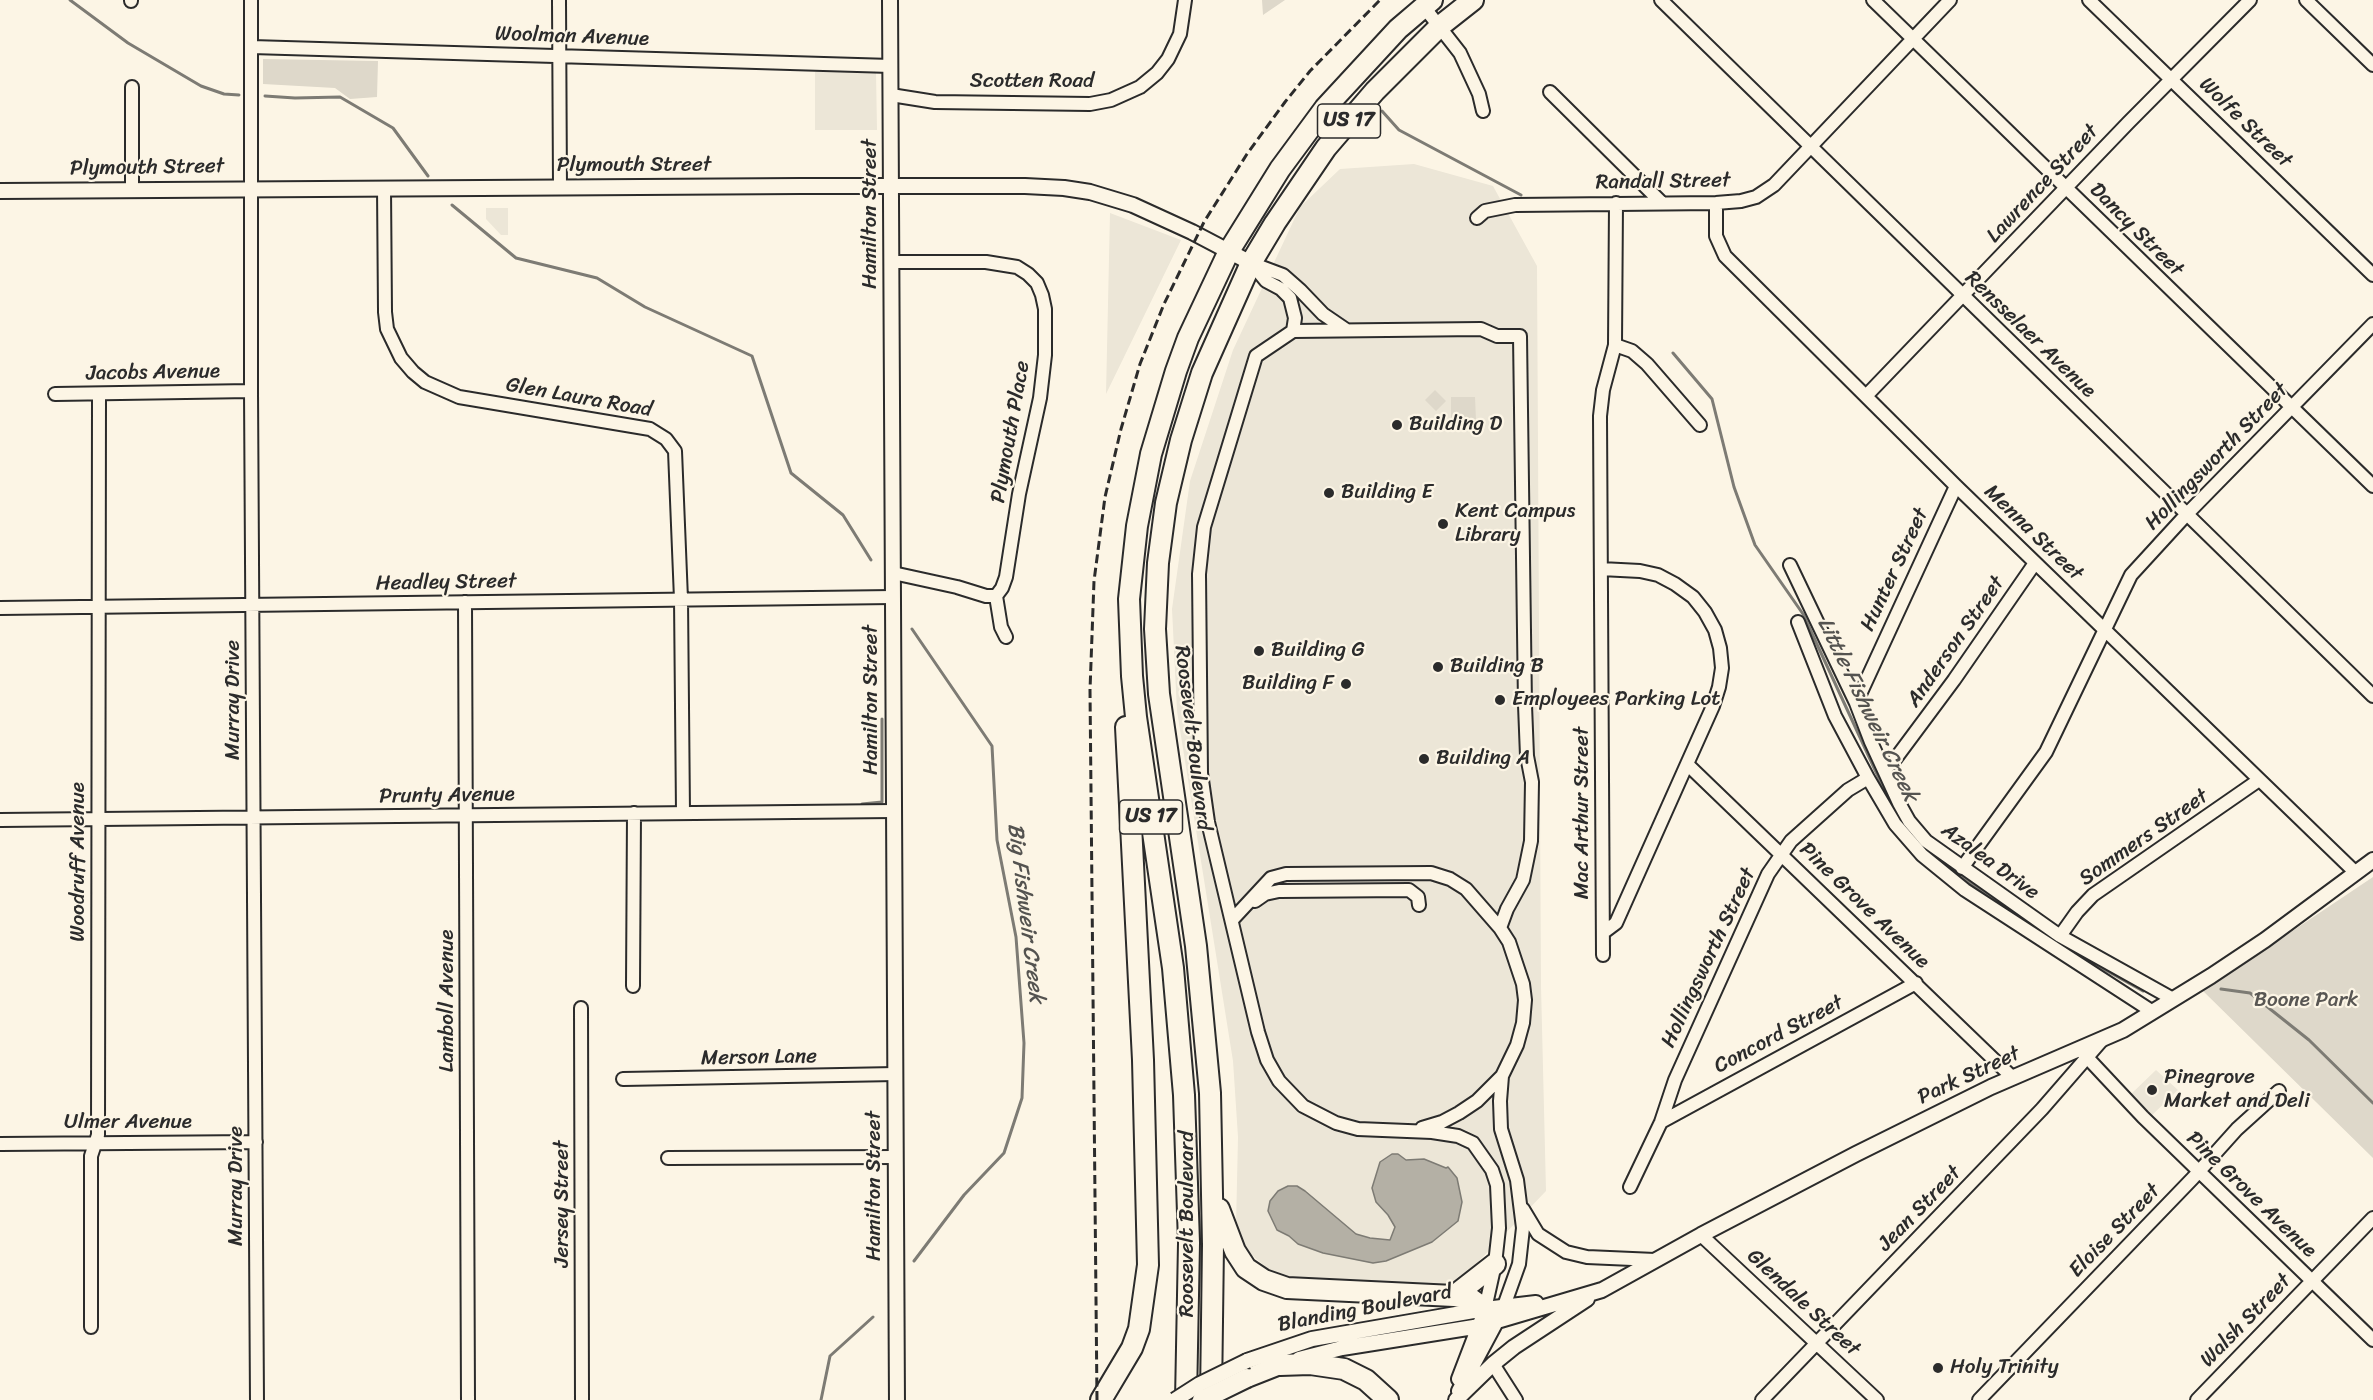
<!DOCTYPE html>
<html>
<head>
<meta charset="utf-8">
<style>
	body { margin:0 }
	canvas { display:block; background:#fcf5e5 }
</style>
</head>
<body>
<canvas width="2373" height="1400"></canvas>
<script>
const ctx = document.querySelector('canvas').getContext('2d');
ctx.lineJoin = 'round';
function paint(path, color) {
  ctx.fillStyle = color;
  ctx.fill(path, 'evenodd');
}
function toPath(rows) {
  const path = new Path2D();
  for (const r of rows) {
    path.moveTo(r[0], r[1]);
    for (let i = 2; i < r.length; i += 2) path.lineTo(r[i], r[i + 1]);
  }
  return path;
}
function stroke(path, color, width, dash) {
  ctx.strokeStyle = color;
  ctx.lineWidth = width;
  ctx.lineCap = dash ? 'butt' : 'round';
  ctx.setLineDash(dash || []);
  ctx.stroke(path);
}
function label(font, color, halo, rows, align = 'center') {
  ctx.font = font + ' Sriracha,sans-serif';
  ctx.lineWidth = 4.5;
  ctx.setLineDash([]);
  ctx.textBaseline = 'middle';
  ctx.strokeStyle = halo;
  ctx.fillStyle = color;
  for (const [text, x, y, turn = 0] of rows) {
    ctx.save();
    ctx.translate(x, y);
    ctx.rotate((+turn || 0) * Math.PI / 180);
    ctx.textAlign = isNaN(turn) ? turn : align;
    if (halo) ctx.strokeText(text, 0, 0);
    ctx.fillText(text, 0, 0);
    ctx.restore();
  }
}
paint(toPath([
	[815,67,872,70,876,72,877,130,815,130],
	[1414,164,1493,186,1537,266,1541,986,1546,1191,1453,1288,1296,1280,1273,1273,1247,1251,1236,1226,1238,1137,1233,1061,1177,711,1172,609,1190,481,1233,350,1300,207,1340,169],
	[486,208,508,208,508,235,501,235,486,219],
	[1110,213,1181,240,1106,394],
	[2156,1070,2178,1090,2150,1117,2130,1095]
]), '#ece6d7');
paint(toPath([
	[1262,0,1285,0,1263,15],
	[263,59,378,61,377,97,350,99,335,88,263,84],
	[1435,390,1446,401,1436,411,1425,400],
	[1451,397,1475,397,1476,420,1451,420],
	[2373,877,2373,1158,2203,991]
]), '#ded8ca');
const water = toPath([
	[1392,1154,1398,1154,1406,1160,1424,1159,1446,1168,1448,1167,1457,1178,1462,1202,1458,1221,1432,1242,1386,1261,1373,1263,1323,1253,1298,1244,1289,1236,1277,1230,1268,1211,1270,1201,1278,1191,1288,1186,1297,1186,1305,1191,1356,1234,1370,1238,1390,1240,1395,1227,1388,1215,1376,1202,1372,1188,1380,1162,1392,1154]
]);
paint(water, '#b4b0a5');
stroke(water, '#7d7b74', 1.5);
stroke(toPath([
	[70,0,128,43,201,86,224,94,239,95],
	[265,96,295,98,340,97,393,128,428,176],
	[1382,111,1399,130,1521,195],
	[452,205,516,258,597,278,645,307,752,356,791,473,843,515,871,560],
	[1673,353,1712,399,1734,487,1755,545,1803,614,1888,798,1906,827,1913,835],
	[912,629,992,746,997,840,1016,937,1024,1043,1022,1098,1004,1153,964,1195,914,1261],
	[862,804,882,802,882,719],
	[1926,848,1940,862,2051,939],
	[2059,944,2143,991],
	[2221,989,2250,993,2309,1040,2373,1103],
	[821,1400,830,1356,873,1317]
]), '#7d7b74', 3);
const minor = toPath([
	[251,0,251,391,257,1400],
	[559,0,560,187],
	[1661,0,2373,696],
	[1873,0,2373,486],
	[2089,0,2373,275],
	[2306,0,2373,65],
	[131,1,131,0],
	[1424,7,1460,53,1479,94,1483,111],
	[252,47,891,66],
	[132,87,132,190],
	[1550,92,1661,202],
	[891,95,935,102,1090,104,1111,100,1140,87,1157,73,1168,59,1180,34,1185,0],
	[384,188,385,312,387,329,401,358,413,372,425,382,459,397,650,429,666,439,675,451,681,599,683,813],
	[1716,203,1716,236,1725,256,1956,486,2356,873],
	[1477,218,1485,211,1515,205,1716,203,1741,201,1756,197,1774,185,1950,0],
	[893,262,986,262,1017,267,1028,274,1037,283,1042,295,1045,309,1045,355,1040,398,1019,494,1006,577,1002,588,996,596,986,596,957,587,893,573],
	[1251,263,1283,275,1300,290,1323,314,1345,329],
	[1252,264,1266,281,1281,289,1290,298,1295,318,1293,331],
	[1615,345,1632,351,1647,364,1700,425],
	[55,394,251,391],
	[1866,396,2128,123,2250,0],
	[1790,565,1856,703,1871,742,1899,803,1909,821,1926,841,2060,936,2173,999],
	[1601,569,1640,571,1658,575,1675,584,1693,597,1705,612,1715,630,1720,648,1722,668,1719,687,1713,706,1687,764,1616,923,1604,932],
	[996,596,1001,627,1006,637],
	[465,602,468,1400],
	[0,608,893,597],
	[1798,622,1835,716,1868,778,1895,824,1922,855,1965,890,2153,1012],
	[1856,703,1956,486],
	[1687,764,2013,1078],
	[1884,770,1893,762,1954,680,2035,563],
	[0,820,893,811],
	[1962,868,2046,752,2131,575,2186,515,2373,324],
	[1255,901,1265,894,1279,891,1409,890,1418,897,1419,905],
	[1232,920,1271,878,1286,874,1431,873,1450,879,1466,889,1500,928,1509,942,1523,984,1525,1000,1523,1023,1517,1045,1502,1076,1477,1101,1459,1113,1442,1122,1422,1128],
	[2060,936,2077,912,2093,895,2259,780],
	[1603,955,1600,416,1603,390,1615,345,1616,203],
	[633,986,634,813],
	[581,1008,582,1400],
	[2083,1053,2143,1117,2373,1340],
	[1502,1076,1500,1101,1501,1129,1517,1180,1523,1228,1519,1264,1504,1306],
	[623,1079,896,1074],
	[1661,1122,1916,983],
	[0,1144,256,1142],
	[668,1158,896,1157],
	[1630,1187,1661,1122,1675,1080,1768,874,1791,841,1848,790,1868,778],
	[1523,1209,1538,1234,1566,1252,1587,1257,1655,1260],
	[1701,1235,1877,1400],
	[1485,1309,1495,1264,1499,1228,1497,1185,1492,1170,1473,1143,1458,1136,1432,1132,1358,1129,1336,1123,1303,1106,1279,1081,1267,1060,1258,1032,1208,822,1201,773,1199,574,1204,527,1256,356,1293,331,1481,329,1497,336,1520,336,1525,705,1527,756,1532,782,1531,841,1523,880,1507,909,1500,928],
	[91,1327,91,1156,98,1135,99,395],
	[1493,1364,1516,1400],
	[1762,1400,2042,1109,2102,1040],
	[1979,1400,2193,1178,2237,1129,2279,1091],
	[2197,1400,2373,1218]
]);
const tertiary = toPath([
	[890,0,897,1400],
	[0,191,800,186,1025,186,1064,188,1090,192,1133,205,1192,232,1251,263],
	[1299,1359,1342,1348,1480,1326,1602,1290,1701,1235,1856,1154,1991,1087,2123,1030,2211,976,2265,940,2373,860],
	[1247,1361,1312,1339,1485,1309,1536,1303],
	[1459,1379,1482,1319],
	[1459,1391,1498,1318],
	[1456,1400,1493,1364,1514,1347,1587,1299]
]);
const primary = toPath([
	[1247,1378,1280,1365]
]);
const trunk = toPath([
	[1219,1209,1235,1251,1246,1268,1264,1280,1287,1288,1454,1296,1471,1299,1485,1309],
	[1454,1296,1495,1264],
	[1280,1365,1310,1364,1344,1369,1366,1380,1388,1400],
	[1211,1397,1213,1245,1210,1093,1196,946,1159,694,1155,629,1158,563,1166,503,1181,440,1202,373,1251,263,1275,223,1326,148,1375,91,1440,26,1473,0],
	[1101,1400,1132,1348,1139,1329,1148,1265,1143,1060,1126,727],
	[1186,1400,1189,1243,1184,1095,1173,968,1136,717,1132,676,1129,599,1137,526,1151,454,1176,371,1188,338,1229,251,1280,169,1325,108,1398,29,1432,0]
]);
stroke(minor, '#2b2b2b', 16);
stroke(tertiary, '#2b2b2b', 18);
stroke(primary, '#2b2b2b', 22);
stroke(trunk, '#2b2b2b', 24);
stroke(minor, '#fcf5e5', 12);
stroke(tertiary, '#fcf5e5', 14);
stroke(primary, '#fcf5e5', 18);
stroke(trunk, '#fcf5e5', 20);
stroke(toPath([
	[1097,1400,1090,690,1094,581,1105,497,1121,429,1140,364,1164,304,1204,222,1247,154,1285,102,1310,71,1380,0]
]), '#2b2b2b', 3, [9, 4.5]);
const tertiaryBridge = toPath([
	[1175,1400,1200,1384,1247,1361]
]);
const primaryBridge = toPath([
	[1202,1400,1247,1378]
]);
stroke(tertiaryBridge, '#2b2b2b', 18, []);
stroke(primaryBridge, '#2b2b2b', 22, []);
stroke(tertiaryBridge, '#fcf5e5', 14);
stroke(primaryBridge, '#fcf5e5', 18);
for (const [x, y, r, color] of [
	[1397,425,6,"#2b2b2b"],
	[1329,493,6,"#2b2b2b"],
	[1443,524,6,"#2b2b2b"],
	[1259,651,6,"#2b2b2b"],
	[1438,667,6,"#2b2b2b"],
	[1346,684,6,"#2b2b2b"],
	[1500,700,6,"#2b2b2b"],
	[1424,759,6,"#2b2b2b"],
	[2152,1090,6,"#2b2b2b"],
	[1938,1368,6,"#2b2b2b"]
]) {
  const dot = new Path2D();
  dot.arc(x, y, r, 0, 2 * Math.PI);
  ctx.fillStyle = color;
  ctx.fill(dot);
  stroke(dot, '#fcf5e5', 2);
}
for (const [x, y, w] of [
	[1349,121,63],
	[1151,817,63]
]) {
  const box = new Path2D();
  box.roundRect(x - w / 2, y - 17, w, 34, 4.5);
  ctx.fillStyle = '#fcf5e5';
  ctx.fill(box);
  stroke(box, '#2b2b2b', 1.5);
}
label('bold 20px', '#2b2b2b', null, [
	["US 17",1349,121],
	["US 17",1151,817]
]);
label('21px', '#2b2b2b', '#fcf5e5', [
	["Woolman Avenue",572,37,2],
	["Scotten Road",1032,82],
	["Wolfe Street",2245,123,44],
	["Plymouth Street",634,166],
	["Plymouth Street",147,168,-1],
	["Randall Street",1663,182,-1],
	["Lawrence Street",2043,184,-47],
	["Hamilton Street",871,214,-90],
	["Dancy Street",2136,230,45],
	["Rensselaer Avenue",2030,335,44],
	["Jacobs Avenue",153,373,-1],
	["Glen Laura Road",579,398,10],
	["Plymouth Place",1011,432,-80],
	["Hollingsworth Street",2217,457,-46],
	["Menna Street",2033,533,44],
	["Hunter Street",1895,570,-65],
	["Headley Street",446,583,-1],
	["Anderson Street",1956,642,-55],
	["Murray Drive",234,700,-90],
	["Hamilton Street",872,700,-90],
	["Roosevelt Boulevard",1192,738,83],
	["Prunty Avenue",447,796,-1],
	["Mac Arthur Street",1583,813,-90],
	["Sommers Street",2144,838,-35],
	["Woodruff Avenue",79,862,-90],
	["Azalea Drive",1990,862,36],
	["Pine Grove Avenue",1864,906,44],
	["Hollingsworth Street",1709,958,-65],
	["Lamboll Avenue",448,1001,-90],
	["Concord Street",1779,1035,-28],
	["Merson Lane",759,1058,-1],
	["Park Street",1969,1076,-25],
	["Ulmer Avenue",128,1123],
	["Murray Drive",237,1186,-90],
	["Hamilton Street",875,1186,-90],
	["Pine Grove Avenue",2251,1195,44],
	["Jersey Street",563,1204,-90],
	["Jean Street",1920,1209,-46],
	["Roosevelt Boulevard",1188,1224,-90],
	["Eloise Street",2115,1231,-46],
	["Glendale Street",1803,1303,43],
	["Blanding Boulevard",1365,1309,-11],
	["Walsh Street",2246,1321,-46]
]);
label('21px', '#2b2b2b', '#fcf5e5', [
	["Building D",1409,425],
	["Building E",1341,493],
	["Kent Campus",1455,512],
	["Library",1455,536],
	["Building G",1271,651],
	["Building B",1450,667],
	["Building F",1334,684,"right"],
	["Employees Parking Lot",1512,700],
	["Building A",1436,759],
	["Pinegrove",2164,1078],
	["Market and Deli",2164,1102],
	["Holy Trinity",1950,1368]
], 'left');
label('21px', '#585653', '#fcf5e5', [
	["Boone Park",2306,1001]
]);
label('italic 22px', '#545350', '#fcf5e5', [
	["Little Fishweir Creek",1867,710,64],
	["Big Fishweir Creek",1025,913,83]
]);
</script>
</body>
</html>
